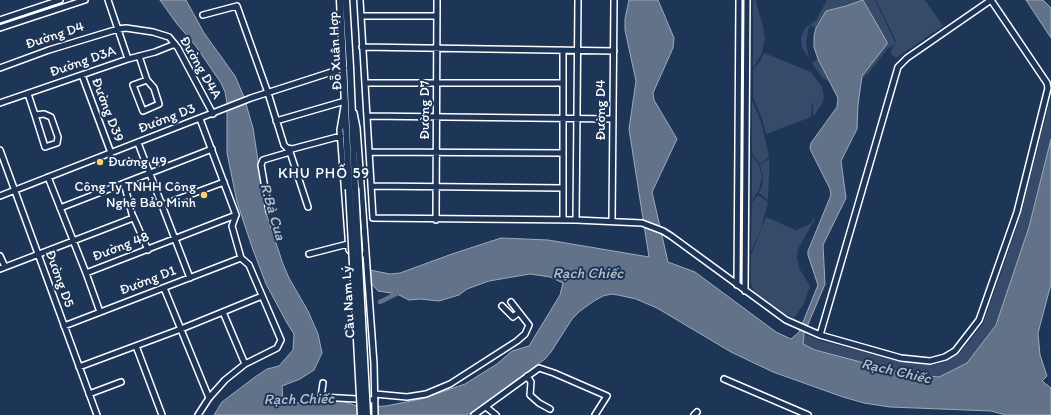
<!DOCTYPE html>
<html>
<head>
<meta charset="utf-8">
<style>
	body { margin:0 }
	canvas { display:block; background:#1d3557 }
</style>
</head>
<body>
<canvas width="1051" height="415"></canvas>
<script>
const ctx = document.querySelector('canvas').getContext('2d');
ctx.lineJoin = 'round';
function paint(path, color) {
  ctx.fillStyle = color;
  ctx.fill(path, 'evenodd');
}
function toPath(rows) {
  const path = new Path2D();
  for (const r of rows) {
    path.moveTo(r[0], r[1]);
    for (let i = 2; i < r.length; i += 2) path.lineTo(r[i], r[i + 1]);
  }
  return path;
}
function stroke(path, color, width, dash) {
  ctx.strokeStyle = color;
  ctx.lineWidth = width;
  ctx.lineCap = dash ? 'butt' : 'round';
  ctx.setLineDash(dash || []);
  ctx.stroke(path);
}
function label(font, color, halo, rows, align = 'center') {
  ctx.font = font + ' Itim,sans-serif';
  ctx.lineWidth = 4;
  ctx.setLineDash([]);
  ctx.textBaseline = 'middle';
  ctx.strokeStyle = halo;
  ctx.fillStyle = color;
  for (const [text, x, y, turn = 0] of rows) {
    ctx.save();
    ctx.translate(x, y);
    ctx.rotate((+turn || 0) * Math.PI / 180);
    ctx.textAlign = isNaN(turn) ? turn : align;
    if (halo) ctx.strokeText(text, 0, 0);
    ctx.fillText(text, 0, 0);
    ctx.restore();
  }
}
paint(toPath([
	[753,0,756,0,758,10,763,26,765,39,761,55,753,68],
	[827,0,875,0,894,40,895,43,890,48,889,47,868,74,862,79,863,74,887,43,865,2,826,11,816,28,810,25,808,30,806,44,809,58,812,63,818,59,831,83,822,78,802,48,801,38,804,30,808,26,816,20],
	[876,0,925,0,943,26,896,58,892,55,891,51,896,41],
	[764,53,811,72,822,87,824,97,822,104,813,117,813,104,814,103,812,103,811,117,766,134,762,119,753,97,753,70,760,61],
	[752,100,762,125,769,157,760,164,752,153],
	[1050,100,1051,139,1029,227,996,325,967,363,939,377,919,375,895,371,815,350,803,344,804,334,818,340,887,358,925,365,938,364,944,362,959,354,983,324,1020,218],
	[752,155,759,165,762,177,759,190,752,200],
	[769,159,769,178,768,200,759,193,762,186,763,178,760,165],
	[758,195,768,202,761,229,751,251,752,202],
	[766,217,798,231,798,229,810,224,813,219,815,219,798,249,797,257,799,268,810,286,803,305,794,318,785,314,754,291,751,285,751,255]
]), '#364b69');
const water = toPath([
	[160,0,186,0,204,33,235,76,244,97,253,128,266,213,283,264,289,278,308,311,318,334,322,353,314,370,300,379,282,386,283,401,301,403,325,400,346,402,359,407,386,406,421,399,465,384,497,364,512,351,529,346,560,295,563,283,550,277,530,274,489,281,467,289,459,295,439,301,420,299,409,300,397,294,378,291,371,283,370,270,390,274,400,273,452,254,501,238,548,240,649,257,629,129,636,81,625,30,625,19,629,0,658,0,674,38,673,48,653,93,654,100,677,139,652,192,668,262,695,272,776,332,791,339,799,332,818,285,808,255,808,251,831,195,830,189,811,151,810,148,811,143,837,107,838,98,818,59,814,47,814,36,816,28,826,11,846,6,863,0,887,42,887,44,862,76,858,105,857,129,841,161,846,198,823,245,825,284,804,334,803,344,815,350,895,371,919,375,939,377,967,363,996,325,1029,227,1051,139,1051,284,1038,333,1040,355,1047,376,1042,381,1051,388,1051,415,1006,415,991,411,890,407,864,403,843,397,773,372,731,352,657,308,636,299,618,295,611,294,603,296,594,301,580,311,572,319,551,352,545,359,473,412,465,415,214,415,222,402,255,377,267,369,279,366,293,350,294,334,287,323,266,284,252,247,237,202,227,153,227,103,225,92,221,83,195,45,177,24,160,0],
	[1026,0,1043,0,1051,8,1051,38,1026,0]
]);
paint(water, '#617289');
stroke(water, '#a0aab8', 1);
stroke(toPath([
	[380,302,400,292]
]), '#617289', 4.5);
const minor = toPath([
	[108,0,128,59],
	[360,0,373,218,576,220,642,223,663,231,671,236,786,320,820,335,901,358,930,361,945,357,955,351,979,320,1017,212,1048,88,1047,83,991,0,907,58,898,67,820,335],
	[203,15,237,6,268,93,284,145,287,148,292,149,341,136],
	[361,16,437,16],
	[0,20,60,0],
	[0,28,85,0],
	[362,47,614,51],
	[139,56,147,80,154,88,159,104,143,111,133,85,147,80],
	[0,68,49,50,118,29,126,28,153,32,169,37,178,48,213,114],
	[82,75,111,153],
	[365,83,563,83],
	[28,94,35,115,45,147,57,143,58,137,51,117,44,114,35,115],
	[0,103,128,59,155,52,175,44],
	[354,113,357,128,374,364,375,415],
	[367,116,613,119],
	[276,121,345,101,340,130,349,250,353,254,366,254],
	[138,143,190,278],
	[0,150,97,415],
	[291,150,290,152,308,207],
	[369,152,563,153],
	[48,177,86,273,236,215],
	[371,186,563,188],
	[0,196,251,98,344,68],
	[162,205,224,182],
	[60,208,212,149],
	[269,211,261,165,263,160,290,152],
	[133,216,148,250],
	[436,220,437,0],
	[563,220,563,50],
	[576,220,578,0],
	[612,221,614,0],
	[309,254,348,244],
	[0,256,5,267],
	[0,269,133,218,124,183],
	[86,273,100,312],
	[737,285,739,0],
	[164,288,209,398],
	[745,291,747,0],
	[502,306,513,317,518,313],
	[223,312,245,364],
	[64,326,241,258],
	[136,346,162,415],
	[79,367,181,329,262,296],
	[527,376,531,382,530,395,539,403,550,409],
	[724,379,808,415],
	[323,383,321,397,375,400],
	[89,394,121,382],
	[375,394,407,397,426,394,450,384,517,341,525,334,529,325,511,302],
	[486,407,496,415],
	[198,415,209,398,225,380,245,364,277,348,281,340,249,265,241,258,232,226,236,215,200,119],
	[474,415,539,368,554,373,607,396,595,415],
	[694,415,697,412]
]);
const major = toPath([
	[340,0,349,189],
	[346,0,350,67,355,188]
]);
stroke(minor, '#fff', 8);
stroke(major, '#fff', 9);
stroke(minor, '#1d3557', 5);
stroke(major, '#1d3557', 6);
const majorBridge = toPath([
	[355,188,367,415],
	[349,189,361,415]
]);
stroke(majorBridge, '#fff', 9, []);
stroke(majorBridge, '#1d3557', 6);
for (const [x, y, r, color] of [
	[100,162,4,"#ffd166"],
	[204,195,4,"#ffd166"]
]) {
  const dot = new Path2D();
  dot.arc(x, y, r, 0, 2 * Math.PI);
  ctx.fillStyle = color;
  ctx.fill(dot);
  stroke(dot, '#1d3557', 1.5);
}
label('14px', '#fff', '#1d3557', [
	["Đường D4",55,36,-18],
	["Đỗ Xuân Hợp",336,51,-93],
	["Đường D3A",83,62,-19],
	["Đường D4A",200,68,60],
	["Đường D39",107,110,69],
	["Đường D7",425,110,-90],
	["Đường D4",601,110,-90],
	["Đường D3",167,119,-21],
	["Đường 48",121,247,-21],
	["Đường D5",59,279,70],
	["Đường D1",148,281,-21],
	["Cầu Nam Lý",349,302,-93]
]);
label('14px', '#fff', '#1d3557', [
	["Đường 49",108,162],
	["Công Ty TNHH Công",196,187,"right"],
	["Nghệ Bảo Minh",196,203,"right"]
], 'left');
ctx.letterSpacing = '1px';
label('15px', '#fff', '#1d3557', [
	["KHU PHỐ 59",324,174]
]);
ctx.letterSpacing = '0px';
label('italic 15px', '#b8c0ca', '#1d3557', [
	["R.Bà Cua",272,212,74],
	["Rạch Chiếc",588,274],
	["Rạch Chiếc",896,372,13],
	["Rạch Chiếc",299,400,-1]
]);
</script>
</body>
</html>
